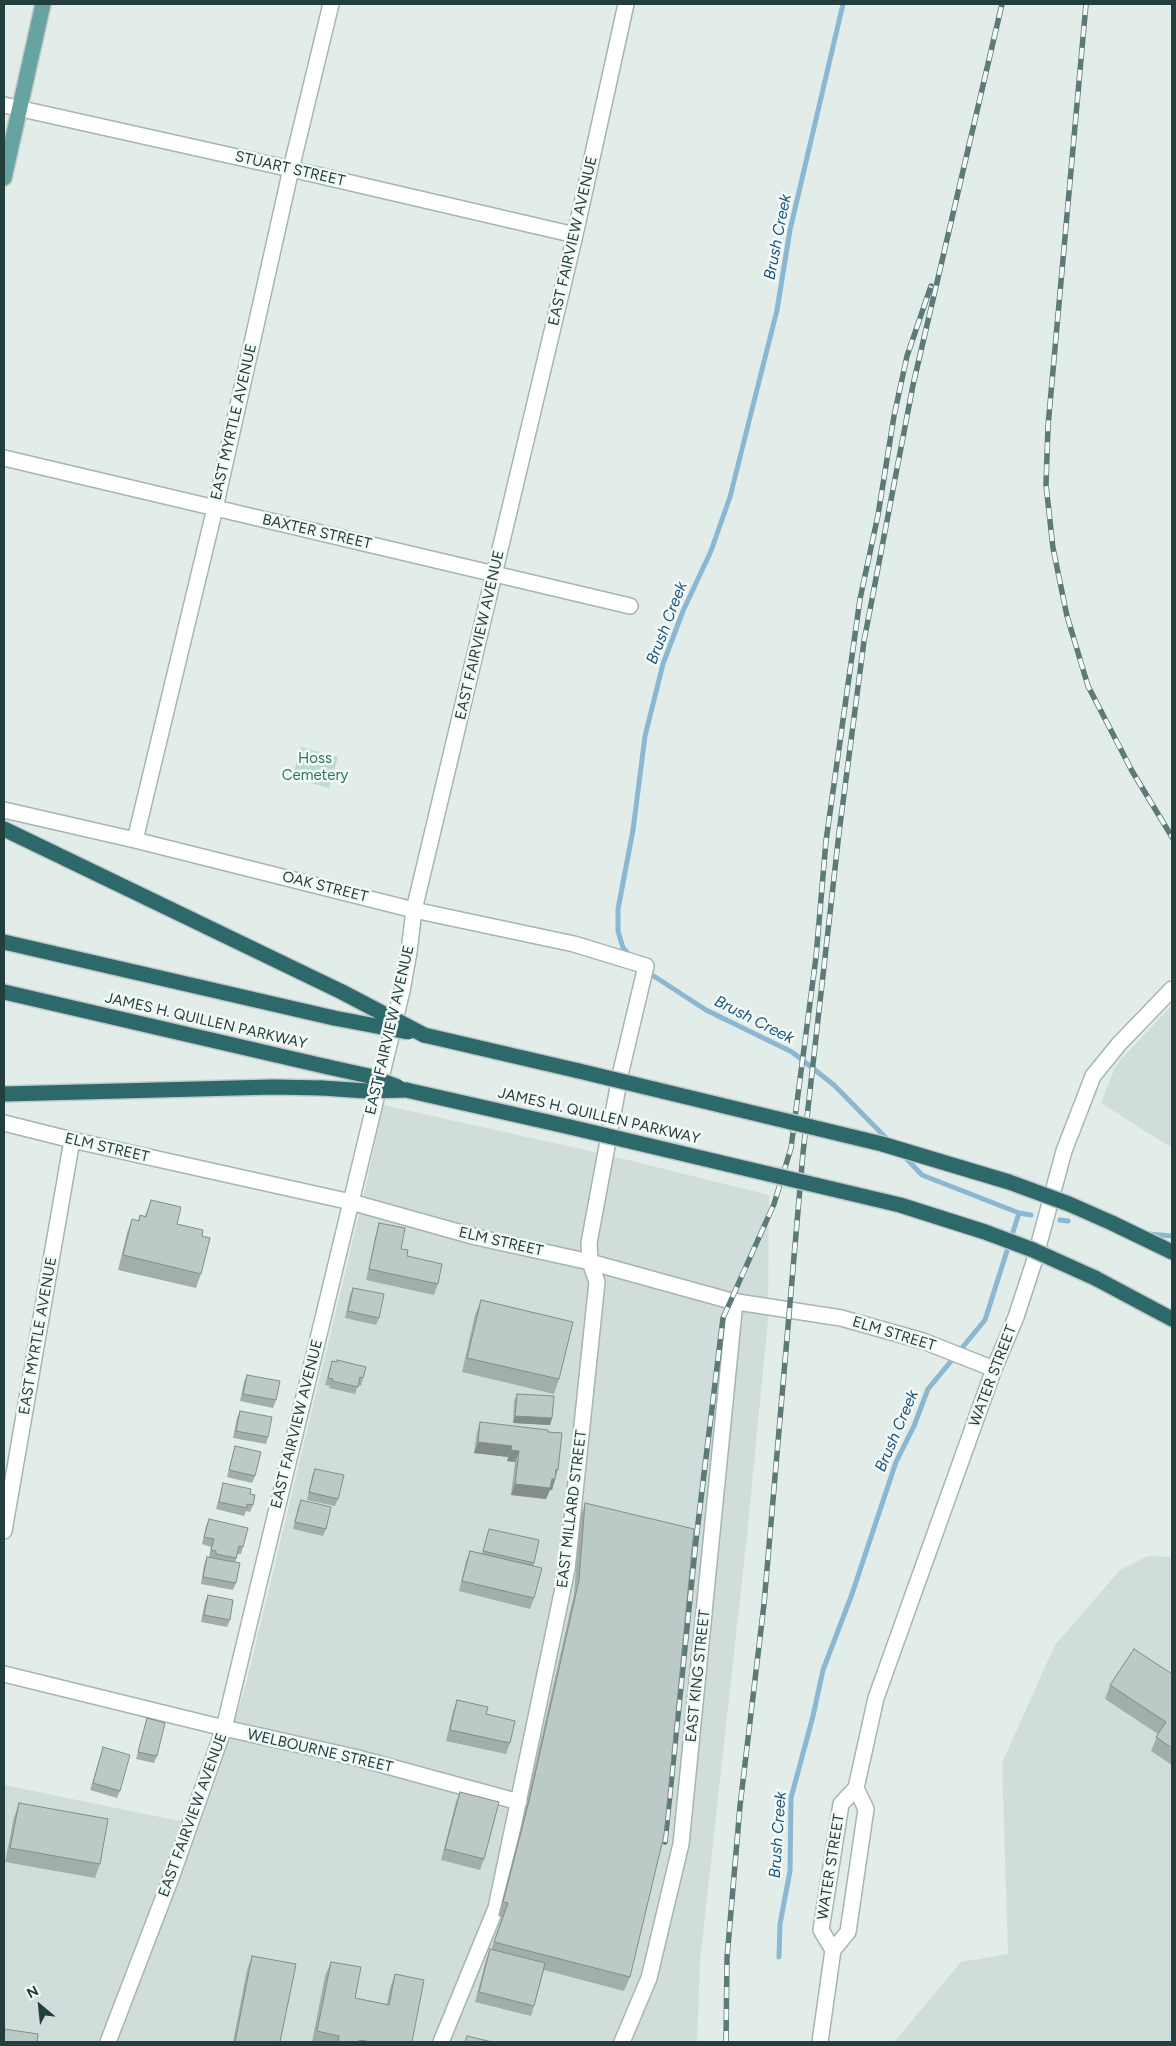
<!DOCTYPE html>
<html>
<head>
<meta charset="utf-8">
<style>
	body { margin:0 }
	#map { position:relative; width:1176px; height:2046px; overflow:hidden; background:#e2edea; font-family:Figtree,sans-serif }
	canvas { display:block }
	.frame { position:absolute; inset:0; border:5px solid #223e3d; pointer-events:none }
	.north { position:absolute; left:15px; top:1981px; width:50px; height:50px; -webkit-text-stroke:4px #f3f9f7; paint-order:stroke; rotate:332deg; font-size:14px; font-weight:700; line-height:20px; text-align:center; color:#223e3d }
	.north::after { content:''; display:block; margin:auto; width:18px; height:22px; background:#223e3d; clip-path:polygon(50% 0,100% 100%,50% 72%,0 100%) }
</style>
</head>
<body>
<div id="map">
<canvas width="1176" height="2046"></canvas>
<div class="frame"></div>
<div class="north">N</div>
</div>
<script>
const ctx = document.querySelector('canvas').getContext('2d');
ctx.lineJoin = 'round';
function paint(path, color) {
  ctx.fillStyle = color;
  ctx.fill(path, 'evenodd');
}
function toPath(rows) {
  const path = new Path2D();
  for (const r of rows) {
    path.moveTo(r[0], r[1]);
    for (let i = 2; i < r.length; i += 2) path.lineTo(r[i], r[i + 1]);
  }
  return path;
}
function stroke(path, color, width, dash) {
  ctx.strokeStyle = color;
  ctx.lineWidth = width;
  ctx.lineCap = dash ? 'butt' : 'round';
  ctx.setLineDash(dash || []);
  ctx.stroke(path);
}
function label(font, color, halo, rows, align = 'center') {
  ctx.font = font + ' Figtree,sans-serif';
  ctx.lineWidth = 5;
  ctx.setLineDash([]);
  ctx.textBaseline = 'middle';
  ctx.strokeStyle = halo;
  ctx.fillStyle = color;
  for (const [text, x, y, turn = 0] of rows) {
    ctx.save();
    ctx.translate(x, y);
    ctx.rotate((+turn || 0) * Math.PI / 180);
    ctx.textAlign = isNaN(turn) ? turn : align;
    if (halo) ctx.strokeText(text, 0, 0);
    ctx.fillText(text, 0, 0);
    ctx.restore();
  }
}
paint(toPath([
	[1172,1005,1172,1148,1101,1103,1116,1065],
	[383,1105,612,1156,769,1195,768,1320,747,1535,700,1962,697,2042,4,2042,4,1785,199,1825,245,1688,366,1186],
	[1148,1556,1172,1557,1172,2042,894,2042,961,1962,1008,1954,1002,1763,1055,1645,1120,1570]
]), '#d1ddda');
paint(toPath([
	[301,747,338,757,329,788,292,778]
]), '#bbdecc');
stroke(toPath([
	[631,957,623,948,618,931,618,909,633,830,645,736,663,664,683,611,711,551,730,497,777,310,790,230,843,4],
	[646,971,706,1010,792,1052,834,1085,889,1141],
	[904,1156,922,1175,1019,1213,1031,1215],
	[1060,1220,1068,1221],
	[1148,1234,1172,1236],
	[779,1957,780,1924,790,1871,791,1798,813,1716,823,1670,852,1594,896,1462,914,1426,928,1389,985,1320,1019,1213]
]), '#8ab7d2', 5);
const minor = toPath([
	[4,105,291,169,575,235],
	[4,458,630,606],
	[4,810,135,840,414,910,574,944,646,966,621,1071,589,1243,590,1262,597,1282,567,1569,496,1908,441,2042],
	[135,840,215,508,291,169,331,4],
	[4,1123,72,1140,351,1202,476,1237,590,1262,731,1301,841,1318,923,1341,994,1369],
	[4,1531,72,1140],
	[4,1674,224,1728,354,1757,519,1802],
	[833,1950,821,1930,841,1804,856,1788,876,1698,994,1369,1016,1317,1034,1262,1064,1151,1093,1076,1119,1044,1172,989],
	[108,2042,171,1878,224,1728,402,991,409,952,414,910,575,235,626,4],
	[622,2042,649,1978,681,1844,735,1301],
	[820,2042,833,1950,848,1932,866,1809,856,1788]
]);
const major = toPath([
	[4,178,43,4]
]);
const highway = toPath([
	[4,829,342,992],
	[4,942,334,1018],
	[4,992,328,1067],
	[424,1035,579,1071],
	[406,1090,570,1127],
	[4,1094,273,1087,322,1088],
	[1112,1223,1172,1252],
	[1095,1278,1172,1319]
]);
stroke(minor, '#a5b5b3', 18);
stroke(major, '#c1c9c9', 18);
stroke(highway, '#c1c9c9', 18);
stroke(minor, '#fff', 15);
stroke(major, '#66a3a1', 15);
stroke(highway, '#2d696b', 15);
const rail = toPath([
	[1086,4,1048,426,1046,485,1053,548,1067,616,1088,686,1132,771,1172,837],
	[665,1842,696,1540,721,1334,723,1318,774,1204,791,1148,816,957,826,841,860,599,878,515,894,416,907,356,931,286],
	[726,2042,727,1958,740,1806,764,1604,803,1153,839,833,864,641,913,385,1002,4]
]);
stroke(rail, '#5c7a78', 5.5);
stroke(rail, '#f3f9f7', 4, [11]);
const highwayBridge = toPath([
	[342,992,424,1035],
	[334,1018,408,1032],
	[328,1067,369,1076,398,1087],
	[579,1071,882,1144,1009,1182,1069,1204,1112,1223],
	[322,1088,367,1091,406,1090],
	[570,1127,900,1205,985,1232,1033,1250,1095,1278]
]);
stroke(highwayBridge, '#c1c9c9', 18, []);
stroke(highwayBridge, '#2d696b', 15);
paint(toPath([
	[151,1200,177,1224,202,1236,201,1274,196,1288,118,1270,127,1233,132,1219,138,1221,140,1215,145,1216],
	[379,1223,407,1256,438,1284,434,1295,366,1280,376,1234],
	[353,1288,379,1318,376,1325,345,1318,350,1295],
	[481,1300,559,1379,554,1394,462,1372,475,1315],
	[332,1361,363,1378,361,1386,358,1385,355,1394,329,1388,330,1386,325,1385],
	[247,1375,276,1400,273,1408,240,1401,244,1382],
	[517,1394,552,1418,550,1425,513,1423,514,1401],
	[240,1411,268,1437,266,1444,233,1438,237,1418],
	[480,1422,548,1432,558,1470,552,1490,550,1490,546,1499,511,1495,515,1462,507,1461,508,1457,474,1453,477,1432],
	[235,1446,255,1476,252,1483,227,1477,233,1453],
	[315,1469,338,1499,335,1506,307,1500,312,1476],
	[223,1483,253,1505,250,1512,246,1511,244,1516,216,1509],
	[301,1500,326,1529,323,1536,293,1529,298,1507],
	[585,1503,630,1977,624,1991,544,1970,534,2006,531,2016,475,2002,486,1960,490,1949,491,1950,502,1917,498,1916,524,1815,574,1594,580,1518],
	[209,1519,243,1547,241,1554,238,1554,235,1563,236,1583,233,1590,201,1584,204,1565,207,1557,214,1558,209,1557,211,1547,202,1544,206,1526],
	[489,1529,534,1563,533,1566,534,1598,530,1609,459,1591,466,1561,470,1551,482,1553],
	[208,1595,230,1620,227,1627,201,1622,205,1602],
	[1172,1674,1172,1765,1151,1751,1158,1734,1105,1699,1110,1685],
	[457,1700,486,1714,510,1743,506,1754,446,1741,453,1711],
	[147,1718,157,1756,154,1763,136,1759],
	[103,1747,120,1791,117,1798,90,1790],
	[460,1792,484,1859,480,1870,441,1860,456,1802],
	[19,1803,100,1864,95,1878,5,1862,14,1817],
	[252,1956,280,2042,233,2042,247,1970],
	[331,1962,355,1998,387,2004,390,1988,395,1974,412,2042,312,2042,325,1976]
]), '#a1aeab');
paint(toPath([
	[515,1416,552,1418,550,1425,513,1423],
	[478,1442,512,1446,508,1457,474,1453],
	[511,1450,519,1451,515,1462,507,1461],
	[552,1479,555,1479,552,1490,550,1490,546,1499,511,1495,515,1484]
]), '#838d8b');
const building = toPath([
	[151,1200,181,1207,177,1224,203,1230,202,1236,210,1238,201,1274,123,1255,132,1219,139,1221,140,1215,146,1217,151,1200],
	[379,1223,405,1228,401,1249,408,1250,407,1256,442,1264,438,1284,369,1269,379,1223],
	[353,1288,384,1294,379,1318,348,1311,353,1288],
	[481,1300,573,1322,559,1379,467,1358,481,1300],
	[337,1360,366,1367,363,1378,360,1377,358,1387,332,1381,333,1379,328,1378,332,1361,337,1362,337,1360],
	[247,1375,280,1381,276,1400,243,1394,247,1375],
	[517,1394,554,1396,552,1418,515,1416,517,1394],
	[240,1411,272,1417,268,1437,236,1431,240,1411],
	[480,1422,548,1430,548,1432,562,1433,558,1470,556,1469,555,1479,552,1479,550,1488,515,1484,519,1451,511,1450,512,1446,478,1442,480,1422],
	[235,1446,261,1452,255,1476,229,1470,235,1446],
	[315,1469,344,1475,338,1499,309,1492,315,1469],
	[223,1483,251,1489,250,1494,255,1495,253,1505,247,1504,247,1508,219,1502,223,1483],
	[301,1500,331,1507,326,1529,295,1522,301,1500],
	[585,1503,694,1529,664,1835,630,1977,494,1942,508,1903,503,1902,529,1801,579,1580,585,1503],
	[209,1519,248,1528,243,1547,239,1546,236,1558,216,1554,216,1551,211,1550,214,1539,204,1537,209,1519],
	[489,1529,539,1540,534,1563,483,1551,489,1529],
	[470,1551,542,1568,534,1598,462,1581,470,1551],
	[207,1557,240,1563,236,1583,203,1577,207,1557],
	[208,1595,233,1600,230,1620,204,1615,208,1595],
	[1134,1649,1172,1674,1172,1748,1156,1737,1166,1722,1110,1685,1134,1649],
	[457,1700,488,1707,486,1714,515,1721,510,1743,450,1730,457,1700],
	[147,1718,165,1723,157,1756,138,1752,147,1718],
	[103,1747,130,1755,120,1791,93,1783,103,1747],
	[460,1792,499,1802,484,1859,445,1849,460,1792],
	[19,1803,108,1819,100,1864,10,1848,19,1803],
	[490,1949,545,1963,534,2006,479,1992,490,1949],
	[252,1956,296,1964,280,2042,235,2042,252,1956],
	[331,1962,361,1967,355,1998,389,2005,395,1974,424,1980,412,2042,372,2042,359,2040,359,2042,338,2042,339,2036,317,2031,331,1962],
	[4,2029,38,2034,37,2042,4,2042,4,2029],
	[467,2036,492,2042,465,2042,467,2036]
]);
paint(building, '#bbcac7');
stroke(building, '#838d8b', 1);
label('15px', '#223e3d', '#f3f9f7', [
	["STUART STREET",290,169,13],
	["EAST FAIRVIEW AVENUE",573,241,-77],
	["EAST MYRTLE AVENUE",234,422,-77],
	["BAXTER STREET",317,532,13],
	["EAST FAIRVIEW AVENUE",480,635,-77],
	["OAK STREET",325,887,14],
	["JAMES H. QUILLEN PARKWAY",206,1021,13],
	["EAST FAIRVIEW AVENUE",390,1030,-77],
	["JAMES H. QUILLEN PARKWAY",599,1116,13],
	["ELM STREET",107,1148,13],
	["ELM STREET",501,1242,13],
	["ELM STREET",894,1334,17],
	["EAST MYRTLE AVENUE",38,1336,-80],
	["WATER STREET",993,1376,-69],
	["EAST FAIRVIEW AVENUE",297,1424,-76],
	["EAST MILLARD STREET",572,1509,-83],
	["EAST KING STREET",698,1676,-84],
	["WELBOURNE STREET",320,1751,13],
	["EAST FAIRVIEW AVENUE",193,1815,-70],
	["WATER STREET",831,1867,-81]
]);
label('15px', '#2c7659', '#f3f9f7', [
	["Hoss",315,759],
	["Cemetery",315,776]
]);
label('italic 16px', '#1b557b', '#f3f9f7', [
	["Brush Creek",778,237,-79],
	["Brush Creek",667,623,-69],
	["Brush Creek",754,1020,27],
	["Brush Creek",897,1431,-67],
	["Brush Creek",778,1835,-86]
]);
</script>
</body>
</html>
